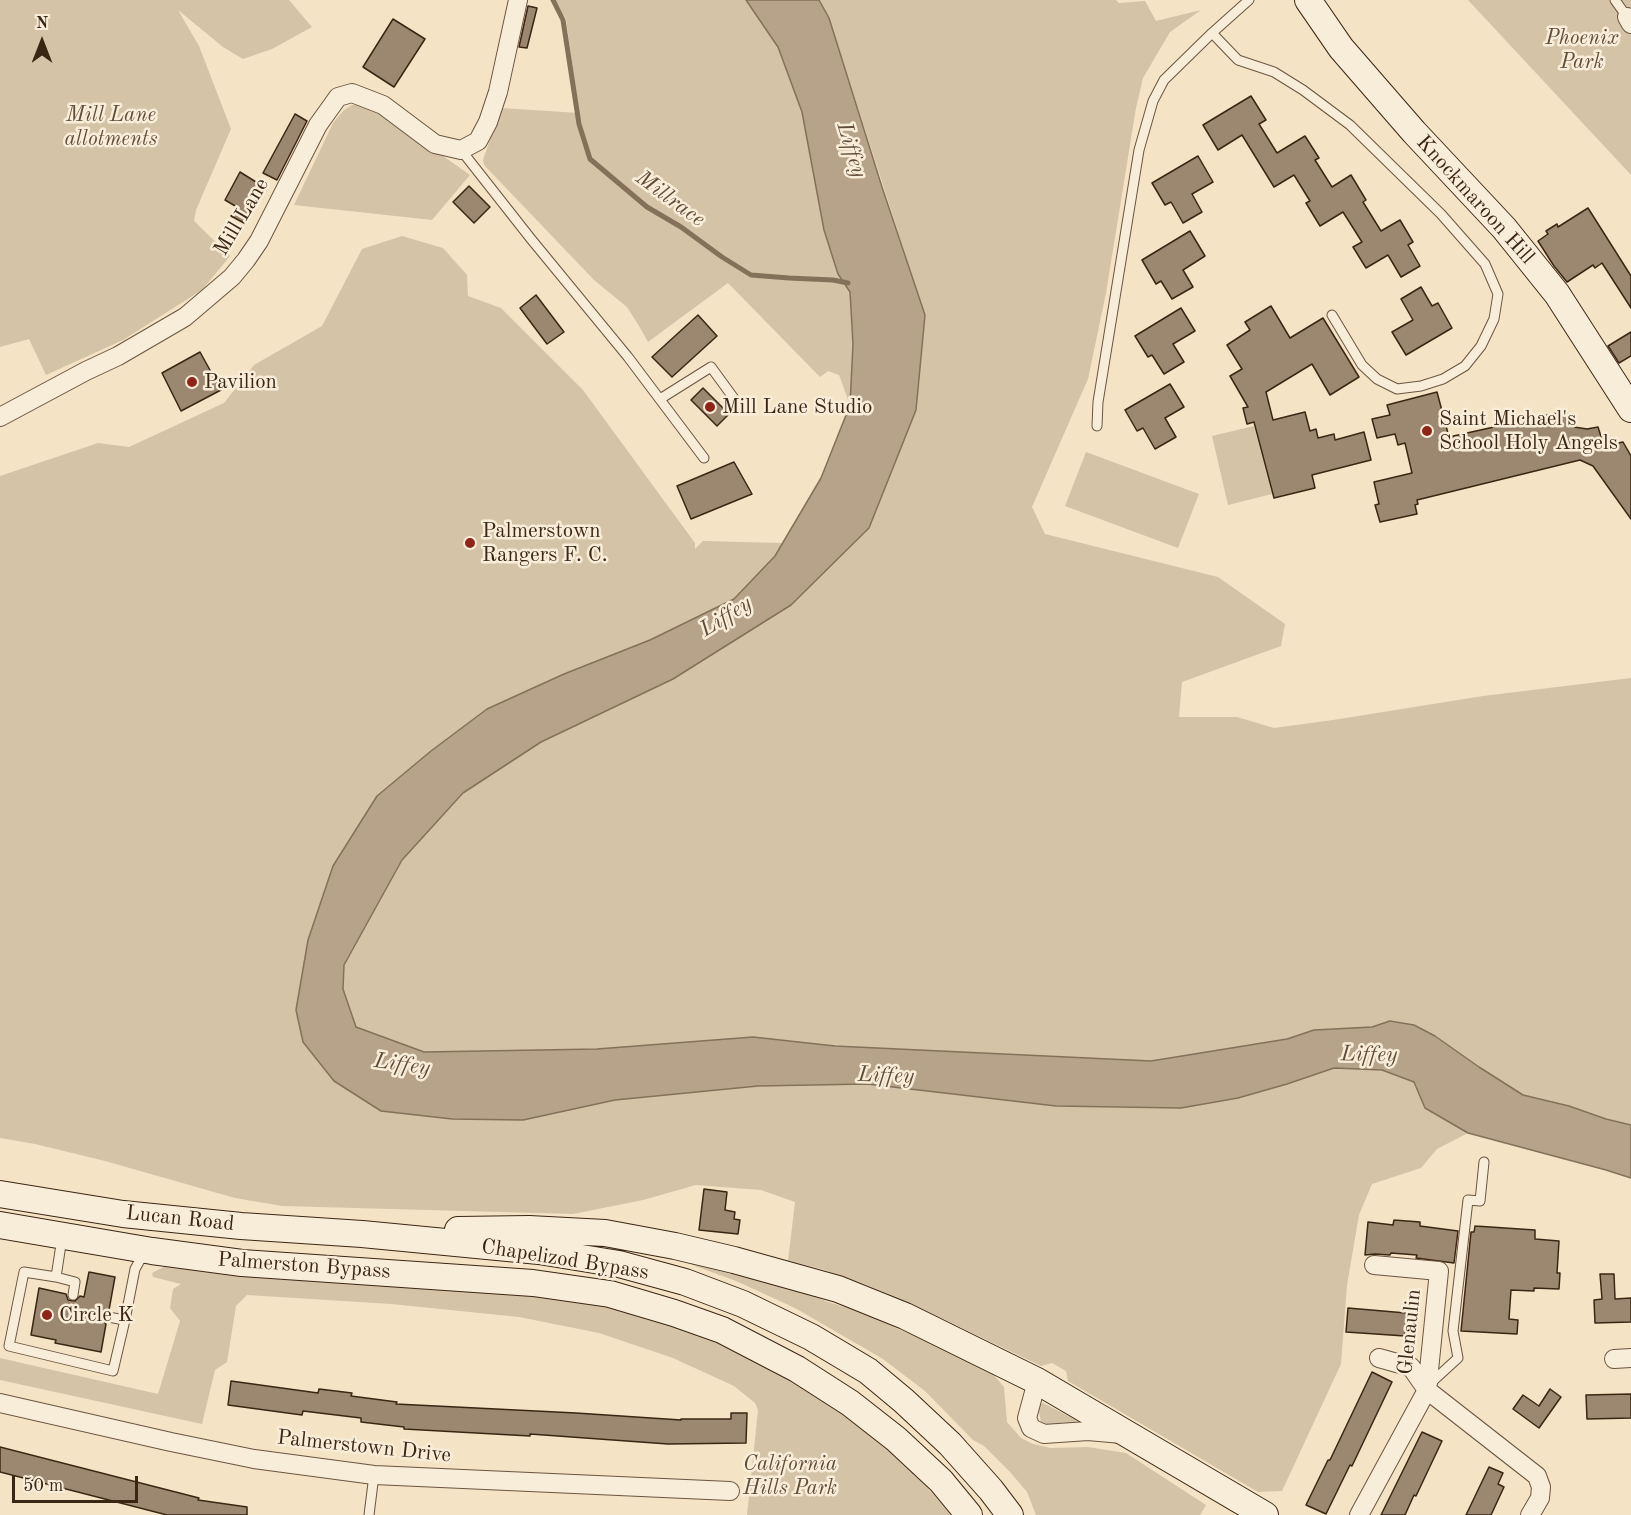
<!DOCTYPE html>
<html>
<head>
<meta charset="utf-8">
<style>
	body { margin:0 }
	#map { position:relative; width:1631px; height:1515px; overflow:hidden; background:#f5e3c5; font-family:"Old Standard TT",serif }
	canvas { display:block }
	.north { position:absolute; left:12px; top:12px; width:60px; height:60px; -webkit-text-stroke:4px #f8edd9; paint-order:stroke; rotate:0deg; font-size:16px; font-weight:700; line-height:24px; text-align:center; color:#3b2614 }
	.north::after { content:''; display:block; margin:auto; width:21px; height:27px; background:#3b2614; clip-path:polygon(50% 0,100% 100%,50% 72%,0 100%) }
	.scale { position:absolute; left:12px; top:1476px; width:126px; height:27px; box-sizing:border-box; border:3px solid #3b2614; border-top:0; padding-left:8px; font-size:18px; line-height:21px; white-space:nowrap; color:#3b2614; -webkit-text-stroke:4px #f8edd9; paint-order:stroke }
</style>
</head>
<body>
<div id="map">
<canvas width="1631" height="1515"></canvas>
<div class="north">N</div>
<div class="scale">50 m</div>
</div>
<script>
const ctx = document.querySelector('canvas').getContext('2d');
ctx.lineJoin = 'round';
function paint(path, color) {
  ctx.fillStyle = color;
  ctx.fill(path, 'evenodd');
}
function toPath(rows) {
  const path = new Path2D();
  for (const r of rows) {
    path.moveTo(r[0], r[1]);
    for (let i = 2; i < r.length; i += 2) path.lineTo(r[i], r[i + 1]);
  }
  return path;
}
function stroke(path, color, width, dash) {
  ctx.strokeStyle = color;
  ctx.lineWidth = width;
  ctx.lineCap = dash ? 'butt' : 'round';
  ctx.setLineDash(dash || []);
  ctx.stroke(path);
}
function label(font, color, halo, rows, align = 'center') {
  ctx.font = font + ' "Old Standard TT",serif';
  ctx.lineWidth = 5;
  ctx.setLineDash([]);
  ctx.textBaseline = 'middle';
  ctx.strokeStyle = halo;
  ctx.fillStyle = color;
  for (const [text, x, y, turn = 0] of rows) {
    ctx.save();
    ctx.translate(x, y);
    ctx.rotate((+turn || 0) * Math.PI / 180);
    ctx.textAlign = isNaN(turn) ? turn : align;
    if (halo) ctx.strokeText(text, 0, 0);
    ctx.fillText(text, 0, 0);
    ctx.restore();
  }
}
paint(toPath([
	[0,0,289,0,312,27,272,49,243,59,223,47,178,10,199,46,231,129,196,210,194,221,230,256,202,290,123,340,46,375,29,339,0,347],
	[555,0,746,0,778,47,802,112,824,230,838,274,850,292,853,344,850,405,839,375,828,371,820,377,728,283,648,342,639,326,627,307,594,280,484,165,483,160,501,108,579,113,566,19],
	[820,0,1116,0,1119,3,1145,1,1156,21,1201,10,1170,32,1143,78,1136,108,1106,293,1088,379,1032,507,1045,534,1218,577,1285,624,1281,646,1182,682,1179,717,1237,717,1274,728,1333,720,1483,696,1631,678,1631,1125,1606,1119,1569,1106,1523,1095,1479,1067,1435,1036,1414,1025,1390,1021,1372,1027,1314,1030,1287,1039,1151,1061,835,1046,753,1037,597,1049,424,1052,356,1027,343,989,344,965,402,860,463,794,544,738,791,605,925,315,829,18],
	[1468,0,1631,0,1631,175],
	[352,105,362,105,389,118,470,175,432,220,294,205,333,123,344,110],
	[402,236,443,248,467,275,468,296,501,308,583,390,695,543,695,549,703,541,782,543,775,556,734,599,650,640,564,674,487,709,431,751,377,796,333,866,308,940,296,1009,452,1119,523,1120,615,1100,758,1086,867,1084,1181,1108,1238,1098,1287,1084,1334,1068,1382,1070,1414,1082,1425,1108,1468,1133,1437,1149,1421,1168,1372,1184,1359,1215,1347,1285,1341,1364,1282,1491,1258,1492,1068,1381,1066,1371,1052,1363,1041,1366,943,1319,867,1285,821,1269,788,1261,795,1202,761,1190,696,1185,643,1200,573,1214,282,1206,235,1198,105,1161,35,1144,0,1138,0,476,98,443,129,447,224,403,254,365,322,326,362,249],
	[1254,426,1272,494,1228,505,1212,436],
	[1086,452,1199,494,1178,548,1065,506],
	[173,1262,609,1302,750,1352,848,1413,901,1458,951,1515,747,1515,758,1410,755,1403,734,1386,673,1358,599,1333,519,1317,391,1304,247,1295,236,1306,227,1362,215,1370,202,1424,0,1380,0,1358,158,1394,180,1321,170,1308,173,1289,181,1284,153,1277,152,1273],
	[687,1263,706,1265,794,1288,828,1302,859,1311,907,1333,932,1338,993,1374,1004,1387,1007,1422,1021,1438,1033,1444,1051,1448,1088,1447,1126,1453,1206,1505,1200,1515,1036,1515,1027,1492,1010,1472,984,1446,973,1440,925,1391,883,1359,795,1308,736,1281],
	[1043,1403,1076,1420,1077,1425,1042,1428,1038,1405]
]), '#d5c3a7');
const water = toPath([
	[746,0,819,0,829,18,882,187,925,315,916,410,869,528,791,605,673,679,541,742,463,793,402,860,344,965,343,989,356,1027,424,1052,597,1049,753,1037,835,1046,1151,1061,1287,1039,1314,1030,1372,1027,1390,1021,1414,1025,1435,1036,1479,1067,1523,1095,1569,1106,1606,1119,1631,1125,1631,1178,1606,1170,1468,1133,1425,1108,1414,1082,1382,1070,1334,1068,1287,1084,1238,1098,1181,1108,1056,1106,867,1084,758,1086,615,1100,523,1120,452,1119,381,1111,334,1081,303,1042,296,1010,308,940,333,866,377,796,431,751,487,709,564,674,650,640,734,599,775,556,821,478,850,405,853,344,850,292,838,274,824,230,802,112,778,47,746,0]
]);
paint(water, '#b6a389');
stroke(water, '#85715a', 1.5);
stroke(toPath([
	[553,0,563,20,579,124,590,159,647,207,681,227,722,257,751,275,789,278,833,280,848,283]
]), '#85715a', 5);
const building = toPath([
	[528,6,537,8,527,48,519,47,528,6],
	[393,19,425,39,394,87,363,67,393,19],
	[1251,96,1266,120,1259,124,1277,153,1305,136,1319,158,1315,160,1332,187,1351,175,1366,200,1363,202,1381,231,1400,220,1413,242,1408,245,1420,266,1401,277,1388,255,1366,268,1353,247,1362,242,1343,212,1320,226,1306,203,1310,201,1294,175,1274,187,1242,135,1218,150,1203,125,1251,96],
	[295,114,307,121,277,180,263,173,295,114],
	[1198,156,1213,182,1192,194,1202,212,1183,223,1171,202,1165,205,1152,183,1198,156],
	[240,172,264,187,244,223,231,216,237,207,225,200,240,172],
	[469,186,490,207,474,223,453,202,469,186],
	[1588,208,1631,276,1631,308,1602,263,1595,268,1593,265,1567,282,1554,266,1538,241,1548,234,1546,231,1557,224,1558,227,1588,208],
	[1190,231,1205,256,1183,270,1193,287,1172,299,1161,281,1156,284,1142,260,1190,231],
	[1421,287,1432,306,1438,303,1452,328,1406,355,1392,332,1413,320,1401,299,1421,287],
	[536,295,564,332,547,344,520,308,536,295],
	[1271,306,1290,338,1323,318,1359,377,1330,395,1312,364,1266,392,1273,420,1305,412,1310,431,1316,429,1318,438,1334,434,1335,440,1364,432,1371,460,1312,475,1315,488,1274,498,1254,422,1247,424,1243,408,1248,407,1230,376,1242,369,1227,345,1250,330,1245,322,1271,306],
	[1181,308,1195,331,1173,344,1184,362,1164,374,1152,355,1148,357,1135,336,1181,308],
	[698,315,717,336,672,377,652,357,698,315],
	[1631,332,1631,356,1619,363,1608,346,1631,332],
	[200,352,221,390,181,411,162,373,200,352],
	[1170,384,1184,407,1165,418,1176,437,1155,449,1143,428,1137,431,1125,410,1170,384],
	[703,388,729,414,717,426,691,400,703,388],
	[1437,392,1449,437,1566,411,1568,419,1572,419,1574,427,1587,429,1598,427,1604,446,1623,442,1631,456,1631,519,1593,466,1580,460,1417,500,1418,504,1415,505,1417,514,1380,522,1375,505,1379,504,1374,482,1412,473,1405,443,1398,445,1395,434,1377,438,1372,419,1390,415,1387,405,1437,392],
	[734,462,752,494,691,519,677,486,734,462],
	[704,1189,727,1192,725,1210,735,1212,734,1219,740,1220,738,1234,699,1230,704,1189],
	[1394,1220,1420,1222,1420,1226,1458,1231,1454,1263,1416,1258,1417,1255,1391,1253,1390,1255,1375,1254,1365,1255,1368,1222,1393,1225,1394,1220],
	[1475,1226,1535,1230,1535,1239,1559,1241,1557,1273,1560,1273,1559,1289,1534,1288,1534,1291,1511,1290,1509,1319,1518,1320,1517,1334,1461,1331,1471,1232,1474,1232,1475,1226],
	[89,1272,115,1277,109,1310,105,1311,102,1315,102,1320,106,1324,101,1352,55,1343,56,1340,31,1335,39,1288,66,1294,68,1300,75,1301,80,1296,84,1297,89,1272],
	[1600,1274,1614,1274,1615,1299,1631,1298,1631,1322,1595,1323,1594,1300,1602,1299,1600,1274],
	[1348,1308,1406,1313,1405,1336,1346,1332,1348,1308],
	[1372,1372,1392,1382,1352,1466,1350,1465,1326,1514,1306,1505,1328,1460,1330,1460,1372,1372],
	[231,1381,318,1393,319,1389,352,1393,351,1396,397,1402,396,1404,576,1413,681,1420,681,1419,731,1419,731,1413,747,1413,746,1443,668,1444,530,1434,530,1436,404,1429,404,1427,361,1422,361,1418,303,1411,302,1415,228,1405,231,1381],
	[1550,1389,1561,1397,1539,1428,1513,1409,1523,1395,1539,1406,1550,1389],
	[1631,1394,1631,1418,1587,1419,1586,1395,1631,1394],
	[1422,1432,1442,1441,1416,1496,1414,1495,1405,1515,1381,1515,1422,1432],
	[0,1447,199,1498,198,1500,247,1507,247,1515,167,1515,0,1472,0,1447],
	[1489,1467,1503,1473,1498,1484,1504,1487,1491,1515,1466,1515,1489,1467]
]);
paint(building, '#9c8870');
stroke(building, '#3b2614', 1.5);
const lane = toPath([
	[1615,0,1627,17],
	[1212,33,1238,60,1274,72,1303,90,1350,125,1441,214,1485,264,1498,294,1494,319,1481,346,1465,366,1443,379,1421,386,1397,389,1377,379,1362,365,1332,315],
	[461,150,531,239,628,357,704,458],
	[660,399,711,367,738,404],
	[1097,426,1098,402,1139,150,1153,101,1164,80,1212,33,1249,0],
	[62,1238,56,1277,75,1282,73,1295],
	[56,1277,24,1272,9,1346,113,1371,125,1320],
	[108,1317,125,1320,135,1269,140,1260,146,1255],
	[1430,1386,1434,1380,1458,1358,1453,1331,1468,1200,1480,1201,1484,1162],
	[369,1515,374,1475]
]);
const street = toPath([
	[1627,17,1631,24],
	[0,417,86,371,118,356,185,317,232,277,246,260,259,241,318,125,338,97,352,93,383,105,435,144,461,150,478,141,488,122,498,92,518,0],
	[1379,1358,1411,1367,1427,1390,1537,1476,1541,1487,1540,1498,1530,1515],
	[1614,1359,1631,1358],
	[1037,1381,1027,1418,1031,1428,1044,1434,1088,1431,1122,1434],
	[0,1403,171,1442,254,1459,374,1475,730,1491],
	[1359,1515,1427,1390,1439,1271,1374,1265]
]);
const secondary = toPath([
	[1308,0,1341,48,1414,132,1504,228,1557,294,1631,409],
	[0,1194,123,1214,241,1226,362,1234,539,1251,619,1264,685,1282,743,1304,811,1337,868,1371,904,1401,950,1444,991,1490,1010,1515],
	[0,1225,152,1251,242,1263,533,1283,610,1294,674,1313,722,1330,797,1369,850,1403,896,1439,941,1481,969,1515],
	[458,1230,529,1229,605,1233,675,1246,734,1260,838,1289,905,1316,1037,1381,1265,1515]
]);
stroke(lane, '#6a5540', 11);
stroke(street, '#6a5540', 20);
stroke(secondary, '#3b2614', 28);
stroke(lane, '#f8edd9', 9);
stroke(street, '#f8edd9', 18);
stroke(secondary, '#f8edd9', 26);
for (const [x, y, r, color] of [
	[192,382,6,"#8f2418"],
	[710,407,6,"#8f2418"],
	[1427,431,6,"#8f2418"],
	[470,543,6,"#8f2418"],
	[47,1315,6,"#8f2418"]
]) {
  const dot = new Path2D();
  dot.arc(x, y, r, 0, 2 * Math.PI);
  ctx.fillStyle = color;
  ctx.fill(dot);
  stroke(dot, '#f8edd9', 2);
}
label('italic 21px', '#624d39', '#f8edd9', [
	["Phoenix",1582,38],
	["Park",1582,62],
	["Mill Lane",111,115],
	["allotments",111,139],
	["California",790,1464],
	["Hills Park",790,1488]
]);
label('21px', '#3b2614', '#f8edd9', [
	["Knockmaroon Hill",1475,200,48],
	["Mill Lane",242,217,-59],
	["Lucan Road",180,1219,6],
	["Chapelizod Bypass",565,1260,9],
	["Palmerston Bypass",304,1266,4],
	["Glenaulin",1410,1332,-84],
	["Palmerstown Drive",364,1447,6]
]);
label('21px', '#3b2614', '#f8edd9', [
	["Pavilion",204,382],
	["Mill Lane Studio",722,407],
	["Saint Michael's",1439,419],
	["School Holy Angels",1439,443],
	["Palmerstown",482,531],
	["Rangers F. C.",482,555],
	["Circle K",59,1315]
], 'left');
label('italic 22px', '#604c37', '#f8edd9', [
	["Liffey",851,150,73],
	["Millrace",670,199,36],
	["Liffey",726,617,-32],
	["Liffey",1369,1055,1],
	["Liffey",402,1065,8],
	["Liffey",886,1076,2]
]);
</script>
</body>
</html>
